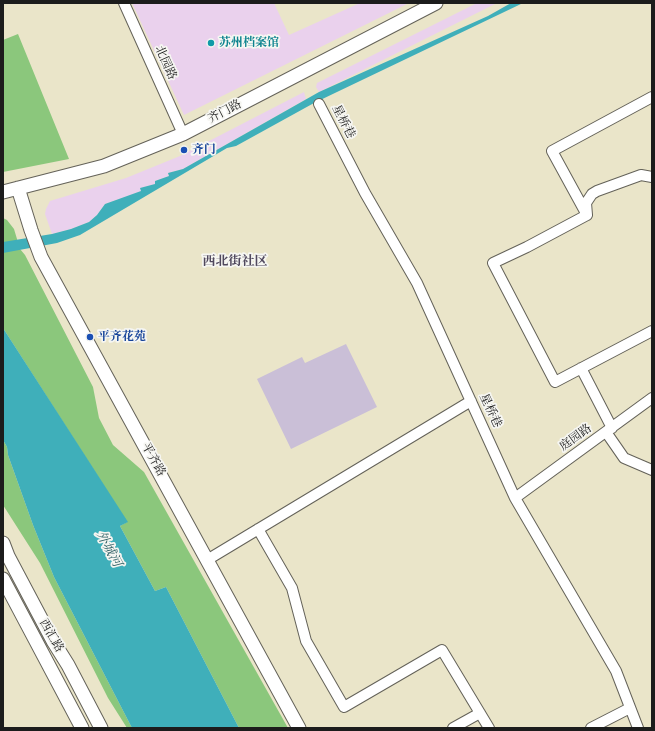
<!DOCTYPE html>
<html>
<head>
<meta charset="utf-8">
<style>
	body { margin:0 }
	#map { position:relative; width:655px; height:731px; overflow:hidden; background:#eae5c9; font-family:Cardo,serif }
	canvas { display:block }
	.frame { position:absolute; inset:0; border:4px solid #1c1c1c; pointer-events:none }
</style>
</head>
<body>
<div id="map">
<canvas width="655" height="731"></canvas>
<div class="frame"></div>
</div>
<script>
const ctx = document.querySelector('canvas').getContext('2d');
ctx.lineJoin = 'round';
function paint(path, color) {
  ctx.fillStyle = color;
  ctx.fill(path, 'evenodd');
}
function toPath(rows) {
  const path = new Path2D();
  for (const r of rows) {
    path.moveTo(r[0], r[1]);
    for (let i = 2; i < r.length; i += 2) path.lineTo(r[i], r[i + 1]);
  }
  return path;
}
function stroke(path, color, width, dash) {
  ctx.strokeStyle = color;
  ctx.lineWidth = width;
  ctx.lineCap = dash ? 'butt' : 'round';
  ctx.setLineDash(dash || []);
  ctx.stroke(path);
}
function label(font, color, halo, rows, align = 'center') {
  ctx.font = font + ' Cardo,"Noto Serif SC",serif';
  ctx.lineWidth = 3.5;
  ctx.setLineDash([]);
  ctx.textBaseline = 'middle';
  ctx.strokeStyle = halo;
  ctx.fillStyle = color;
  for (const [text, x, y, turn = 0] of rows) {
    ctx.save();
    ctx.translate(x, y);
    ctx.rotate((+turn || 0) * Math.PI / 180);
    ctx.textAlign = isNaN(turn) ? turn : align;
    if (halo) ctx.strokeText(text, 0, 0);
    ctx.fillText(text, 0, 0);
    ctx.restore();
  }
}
paint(toPath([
	[132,3,274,3,289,35,360,3,409,3,184,115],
	[477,3,497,3,319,92,316,87,317,83],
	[304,92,306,99,183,169,168,173,169,176,155,181,156,184,141,188,142,191,105,204,97,215,89,222,71,229,52,234,45,214,46,209,50,201,126,178,180,156]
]), '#ead1ed');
paint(toPath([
	[346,344,377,407,291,449,257,379,302,357,305,363]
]), '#cabfd7');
paint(toPath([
	[18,34,69,159,3,172,3,40],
	[3,218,7,220,14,229,20,249,25,255,93,387,99,418,113,445,144,472,288,728,239,728,166,587,155,591,120,526,127,522,3,328],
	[3,440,7,447,8,455,33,525,54,577,132,728,127,728,108,698,40,563,3,505]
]), '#8bc77c');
paint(toPath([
	[511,3,523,3,314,103,236,146,227,148,80,235,57,243,3,253,3,242,52,234,71,229,89,222,97,215,105,204,141,191,140,188,155,184,155,181,169,176,168,173,183,169,319,92,488,16],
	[3,328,128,522,120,526,155,591,166,587,239,728,132,728,54,577,33,525,8,455,7,447,3,440]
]), '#3fafba');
const minor = toPath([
	[124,3,183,134],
	[319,104,365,193,417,283,515,498,616,671,638,728],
	[587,215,527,247,493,263,555,382,652,331],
	[587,215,552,151,652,97],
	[587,215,586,203,592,194,597,191,641,175,652,177],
	[581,368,612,428],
	[606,432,624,458,652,470],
	[515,498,652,398],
	[258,529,292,588,306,641,344,707,442,650,489,728],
	[207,560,471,401],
	[453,728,480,713],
	[591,728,630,708]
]);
const major = toPath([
	[18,188,31,230,41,257,299,728],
	[3,192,104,166,183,134,436,3],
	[3,543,8,556,53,641,68,665,101,728],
	[3,579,82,728]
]);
stroke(minor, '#646259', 12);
stroke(major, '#646259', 15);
stroke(minor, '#fff', 10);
stroke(major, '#fff', 13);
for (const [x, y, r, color] of [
	[211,43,4,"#0f9aa8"],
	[184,150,4,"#1a4fb4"],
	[90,337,4,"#1a4fb4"]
]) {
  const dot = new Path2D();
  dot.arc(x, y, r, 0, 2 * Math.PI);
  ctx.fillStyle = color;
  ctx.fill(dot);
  stroke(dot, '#f6f6f2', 1.5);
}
label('bold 12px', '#0d838f', '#f6f6f2', [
	["苏州档案馆",219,43]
], 'left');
label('12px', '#1c1c1c', '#f6f6f2', [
	["北园路",165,63,66],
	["齐门路",225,112,-27],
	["星桥巷",343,122,63],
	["星桥巷",490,411,65],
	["庭园路",576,438,-36],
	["平齐路",153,460,61],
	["西汇路",51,636,60]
]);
label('bold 12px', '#164399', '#f6f6f2', [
	["齐门",192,150],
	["平齐花苑",98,337]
], 'left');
label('bold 13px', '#50485d', '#f6f6f2', [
	["西北街社区",235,262]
]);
label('italic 13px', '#2c5e63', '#f6f6f2', [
	["外城河",108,549,61]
]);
</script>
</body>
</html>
